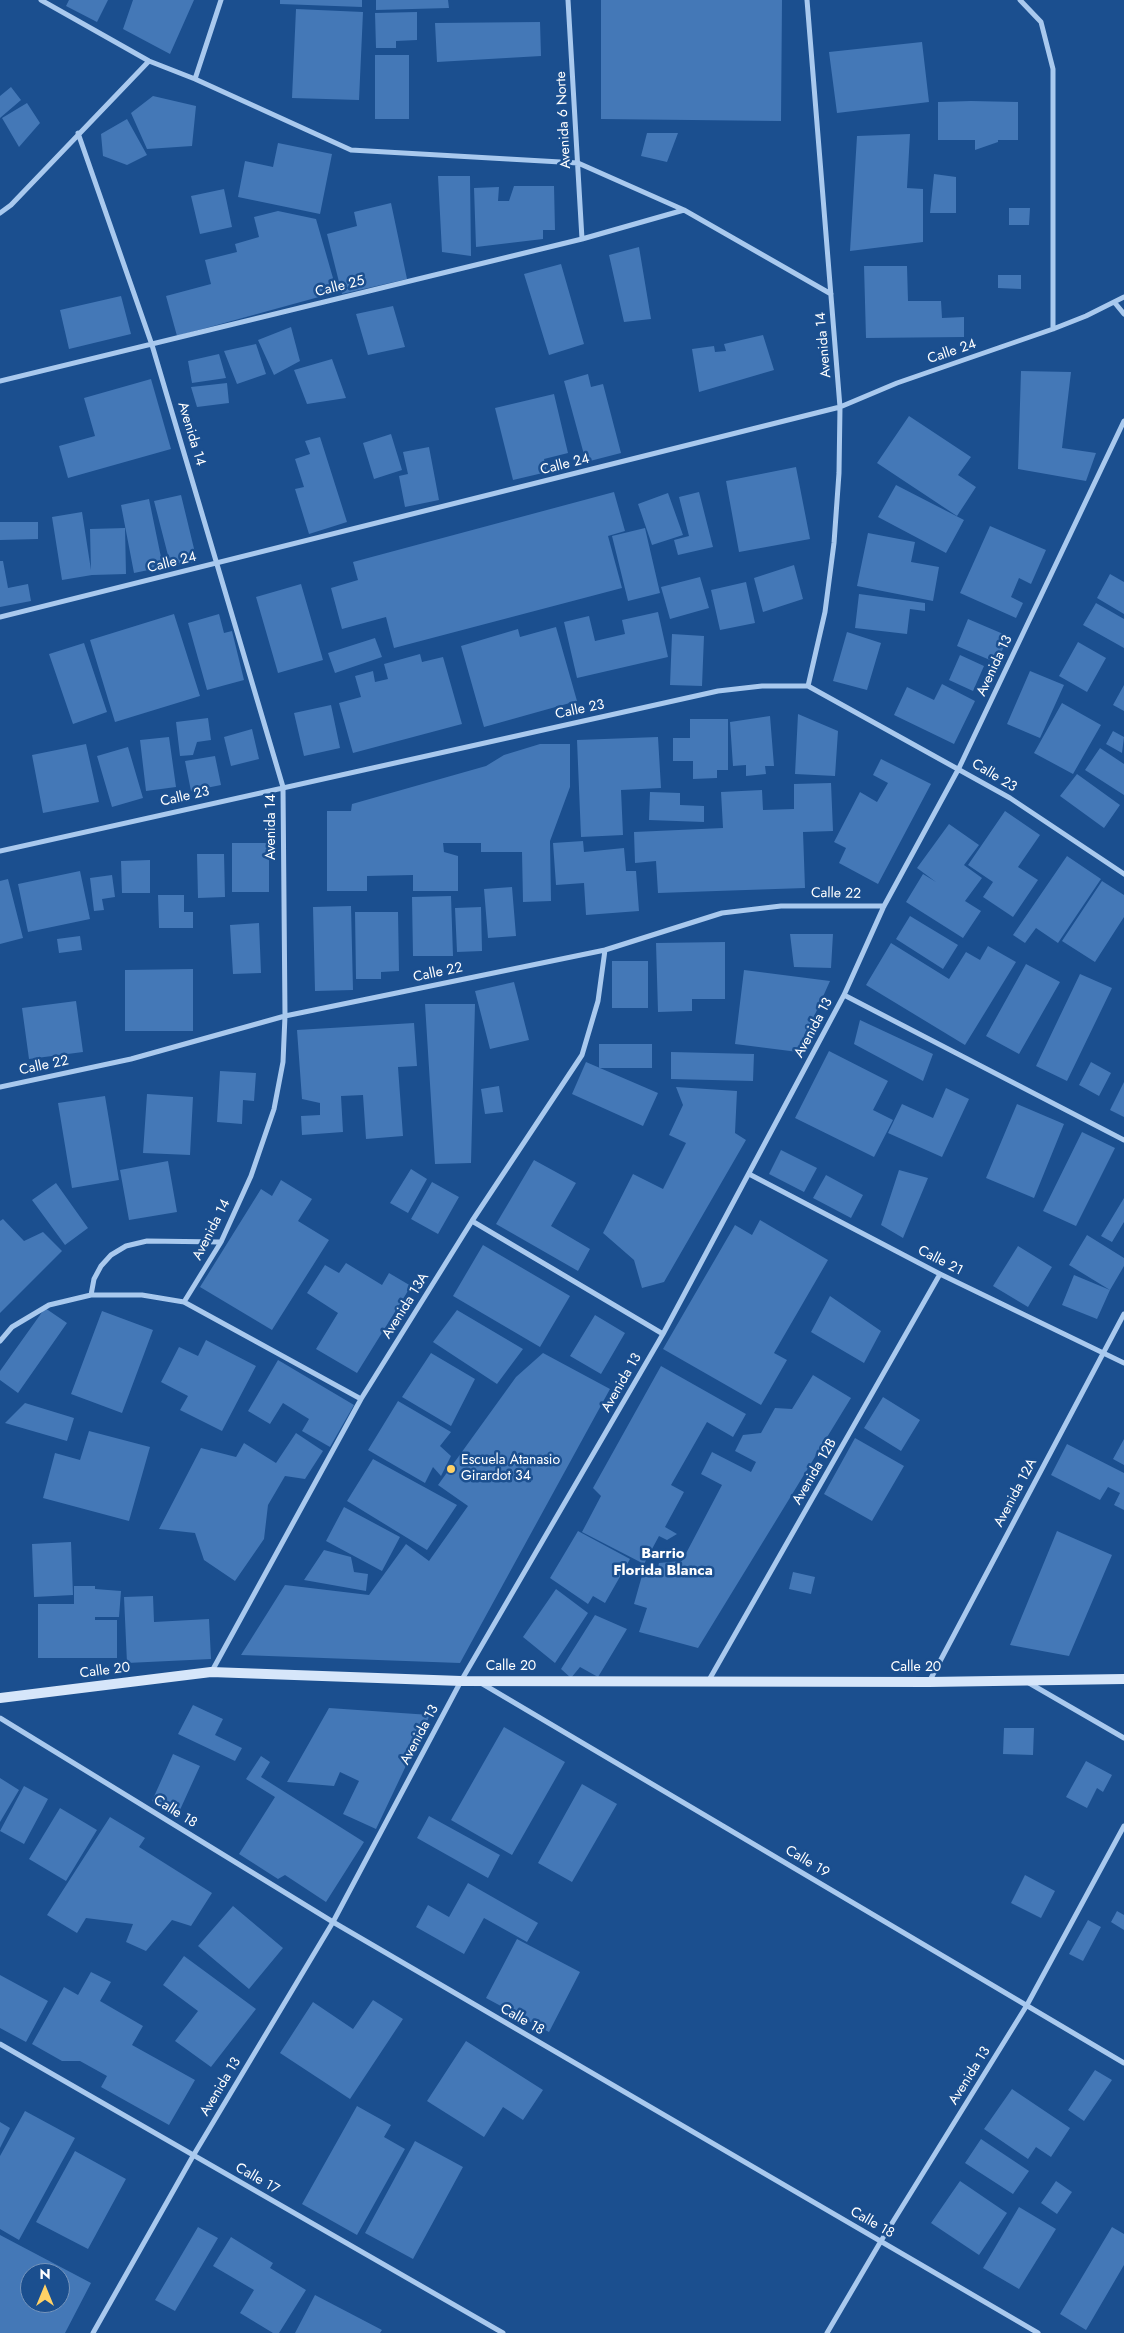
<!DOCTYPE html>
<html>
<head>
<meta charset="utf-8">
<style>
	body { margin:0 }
	#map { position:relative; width:1124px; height:2333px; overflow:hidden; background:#1b4f8f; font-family:Jost,sans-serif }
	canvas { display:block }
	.north { position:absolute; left:20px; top:2263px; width:50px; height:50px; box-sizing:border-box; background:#1b4f8f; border:1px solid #7695bc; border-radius:50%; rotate:0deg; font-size:14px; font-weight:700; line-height:20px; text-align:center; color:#fff }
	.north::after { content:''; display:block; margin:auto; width:18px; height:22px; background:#ffd166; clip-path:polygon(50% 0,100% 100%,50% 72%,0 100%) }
</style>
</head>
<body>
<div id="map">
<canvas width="1124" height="2333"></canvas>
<div class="north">N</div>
</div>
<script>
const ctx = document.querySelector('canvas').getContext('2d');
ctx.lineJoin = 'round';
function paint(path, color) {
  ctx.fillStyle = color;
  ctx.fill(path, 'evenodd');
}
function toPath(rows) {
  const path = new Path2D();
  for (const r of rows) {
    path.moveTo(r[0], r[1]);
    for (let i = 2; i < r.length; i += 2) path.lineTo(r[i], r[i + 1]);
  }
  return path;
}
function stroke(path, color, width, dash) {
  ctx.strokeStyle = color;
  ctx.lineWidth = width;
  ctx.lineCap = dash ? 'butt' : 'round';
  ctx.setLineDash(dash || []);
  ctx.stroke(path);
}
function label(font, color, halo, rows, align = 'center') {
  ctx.font = font + ' Jost,sans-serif';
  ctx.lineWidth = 5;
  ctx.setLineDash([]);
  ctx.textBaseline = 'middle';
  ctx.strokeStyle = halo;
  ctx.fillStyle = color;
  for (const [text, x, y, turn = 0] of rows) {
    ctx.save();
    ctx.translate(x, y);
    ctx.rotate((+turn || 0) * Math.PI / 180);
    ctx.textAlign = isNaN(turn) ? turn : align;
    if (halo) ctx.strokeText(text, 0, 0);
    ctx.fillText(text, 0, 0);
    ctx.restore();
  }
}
paint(toPath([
	[69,0,108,0,97,22,66,6],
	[133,0,194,0,170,54,123,29],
	[280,0,362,0,362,7,280,4],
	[376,0,448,0,449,8,376,10],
	[601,0,782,0,781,121,601,119],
	[296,9,363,12,359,100,292,98],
	[417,12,417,40,396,41,396,48,376,48,375,13],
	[540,22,541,56,437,62,435,23],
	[922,42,929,102,837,113,829,52],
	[375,55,409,55,409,119,375,119],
	[11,87,21,100,0,118,0,96],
	[153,96,196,106,192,146,147,149,131,113],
	[971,101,1018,102,1018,140,998,140,998,142,975,150,975,140,938,140,938,102],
	[27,103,40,123,19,147,2,118],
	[127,119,147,155,127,165,103,156,101,134],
	[647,133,678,133,667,162,641,156],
	[910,134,907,188,923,189,923,242,850,251,857,136],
	[278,143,332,154,320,214,238,197,245,161,273,167],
	[934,174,956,177,956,213,930,213],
	[438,176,470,176,471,256,442,252],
	[514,186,554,186,555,230,543,230,543,239,476,247,474,188,499,187,498,201,509,201],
	[224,189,232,227,200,234,191,196],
	[391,203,407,279,342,294,327,234,357,226,354,212],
	[1009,208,1030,208,1029,225,1009,225],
	[278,211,316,219,337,292,177,336,166,296,211,284,205,260,237,252,235,244,259,237,254,217],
	[639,247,651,319,624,322,609,255],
	[561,264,584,344,549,355,524,274],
	[864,266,907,266,908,301,941,301,942,318,964,317,964,337,866,338],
	[998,275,1021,275,1021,289,998,288],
	[121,296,131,334,69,349,60,310],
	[393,306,405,347,368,355,356,314],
	[291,327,300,361,274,375,258,340],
	[763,335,774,370,699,392,692,349,714,346,715,352,726,351,724,344],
	[256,344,266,374,237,384,224,351],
	[219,354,226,378,192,383,188,361],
	[332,359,346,398,307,404,294,370],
	[1021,371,1071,372,1062,448,1096,453,1086,481,1018,469],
	[588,374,591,387,603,384,621,453,586,462,564,381],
	[151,379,171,449,68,478,59,446,95,436,84,398],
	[227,383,229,403,197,407,191,387],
	[554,394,568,453,544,459,547,472,513,480,495,408],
	[909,416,971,457,958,475,976,487,957,516,877,463],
	[391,434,402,470,374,479,363,443],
	[320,437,347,522,309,534,295,489,304,487,295,459,310,454,305,441],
	[429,447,439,500,405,507,399,476,408,474,403,452],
	[796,467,810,539,739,552,726,481],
	[896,485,964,520,946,553,878,517],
	[614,492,625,531,608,536,622,588,394,648,386,617,342,629,331,588,358,580,353,562],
	[699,492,713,547,678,555,674,540,689,536,679,497],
	[668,493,683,535,652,545,638,504],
	[181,495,197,561,171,567,154,501],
	[149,499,163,567,134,573,121,505],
	[82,512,91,570,90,529,125,528,126,574,92,575,62,580,52,517],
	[0,522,38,522,38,539,0,540],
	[990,526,1046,550,1031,584,1019,578,1011,597,1023,603,1016,618,960,593],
	[645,528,660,593,628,601,612,536],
	[868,533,915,542,911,562,939,567,933,601,857,586],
	[0,561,3,561,8,588,28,584,31,601,0,607],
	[794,565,803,599,763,612,754,578],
	[1110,574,1124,582,1124,614,1097,598],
	[700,577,709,608,670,619,661,587],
	[746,582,755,623,720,630,711,590],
	[301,584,323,660,278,673,256,597],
	[859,594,925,603,925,611,910,609,907,634,855,628],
	[1096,603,1124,619,1124,648,1083,625],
	[658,612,668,657,577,678,564,622,589,616,595,641,625,634,622,620],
	[174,614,200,696,115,722,90,640],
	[219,614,224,633,232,631,244,680,207,690,188,623],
	[968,619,1008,636,997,663,957,646],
	[556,627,577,701,484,727,461,646,518,629,520,637],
	[847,632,881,643,867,690,833,681],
	[672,634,704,636,702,686,670,685],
	[375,638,382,657,335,673,328,653],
	[1078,642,1106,658,1087,692,1059,676],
	[84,643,107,712,73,724,49,654],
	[420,654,422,662,443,657,462,724,353,753,339,703,361,697,355,676,373,671,375,682,388,679,384,664],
	[960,655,984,666,973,691,949,680],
	[1030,671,1064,685,1040,738,1007,724],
	[942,684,975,701,954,744,894,715,907,687,934,700],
	[1124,685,1124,711,1113,705],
	[1062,703,1101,725,1073,774,1034,753],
	[331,705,340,748,304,756,294,713],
	[798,714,838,731,835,776,795,774],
	[770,716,774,766,765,766,766,774,746,776,746,765,733,766,730,722],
	[208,718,211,740,197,742,193,755,180,756,176,722],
	[690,719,728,719,728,770,717,770,717,778,693,779,693,761,673,761,673,738,690,738],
	[252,729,259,759,231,766,224,737],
	[1113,731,1124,737,1122,753,1106,744],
	[169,737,176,787,146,791,140,740],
	[658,737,661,788,621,790,623,835,581,837,577,740],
	[86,744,99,802,43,813,32,755],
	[540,744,570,744,570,787,550,841,551,901,523,902,522,852,481,852,481,843,443,843,444,852,458,856,458,891,413,891,413,875,367,876,367,891,327,891,327,811,351,811,352,804,486,766,504,755],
	[128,747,143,798,112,807,97,756],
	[1100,748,1124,764,1124,795,1085,770],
	[215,756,221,785,191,791,185,761],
	[881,759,931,784,878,884,839,863,846,848,834,842,860,792,877,802,888,783,873,775],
	[1077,774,1120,805,1104,828,1060,796],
	[831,783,833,831,803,832,805,888,658,893,656,861,635,863,634,832,723,828,721,792,762,790,763,810,794,809,794,784],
	[650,792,680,793,680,805,704,806,704,822,649,820],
	[1005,811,1040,835,1018,867,1038,880,1013,917,983,897,993,882,968,865],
	[949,824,979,845,964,865,982,878,965,901,981,911,963,938,906,902,923,874,936,882,917,868],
	[583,841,584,852,624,848,626,871,636,871,639,911,586,915,584,883,556,885,553,843],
	[232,843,269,843,269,892,232,892],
	[197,854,224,854,225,897,198,898],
	[1067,856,1101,879,1058,943,1036,928,1025,943,1013,935],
	[150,860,150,893,122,893,121,861],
	[80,871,90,919,28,932,18,884],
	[112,875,115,897,102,899,104,910,94,911,90,878],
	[8,879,23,938,0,944,0,881],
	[1102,881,1124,895,1124,917,1095,962,1062,941],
	[512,887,516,936,488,938,484,889],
	[158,895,184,895,184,912,193,912,193,928,159,928],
	[451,896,453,956,413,956,412,897],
	[351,906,353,990,315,991,313,907],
	[481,907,482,951,457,952,455,908],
	[355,912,398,912,399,971,381,972,381,979,356,979],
	[910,916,958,945,943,969,896,939],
	[259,923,261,973,233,974,230,925],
	[790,934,833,934,831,968,794,967],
	[80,936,82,950,59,953,57,939],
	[725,942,725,999,692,999,692,1011,658,1012,656,943],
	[891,943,949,979,966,952,980,960,988,946,1016,962,965,1045,866,985],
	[612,961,648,961,648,1008,612,1008],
	[1026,964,1060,982,1019,1054,986,1036],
	[193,969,193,1031,125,1031,125,970],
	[744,970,830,981,798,1052,735,1044],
	[1080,974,1112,988,1067,1081,1036,1066],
	[514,982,529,1040,490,1049,475,991],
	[76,1001,83,1052,29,1059,22,1008],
	[425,1004,475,1004,471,1163,435,1164],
	[860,1020,933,1054,923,1081,854,1044],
	[414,1023,417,1066,398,1067,403,1136,366,1139,363,1095,341,1096,343,1132,302,1135,301,1116,320,1115,320,1103,302,1099,297,1030],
	[599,1044,652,1044,652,1068,599,1068],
	[829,1051,888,1081,873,1110,893,1120,874,1157,795,1118],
	[671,1052,754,1054,753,1081,671,1079],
	[586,1062,658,1093,643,1126,572,1094],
	[1091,1062,1111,1073,1099,1096,1079,1085],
	[220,1071,256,1073,254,1101,243,1100,242,1124,217,1122],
	[1124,1082,1124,1117,1110,1110],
	[499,1086,503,1112,485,1114,481,1089],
	[676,1087,737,1091,735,1133,746,1140,664,1282,642,1288,634,1260,603,1233,633,1174,663,1189,686,1143,669,1135,683,1105],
	[946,1088,969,1099,942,1157,888,1133,902,1104,933,1118],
	[147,1094,193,1097,190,1155,143,1153],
	[105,1096,119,1180,72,1188,58,1103],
	[1017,1104,1064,1124,1034,1198,986,1178],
	[1082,1132,1115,1148,1076,1226,1043,1211],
	[781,1150,817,1168,804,1192,769,1174],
	[534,1160,576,1183,551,1226,590,1249,578,1271,496,1224],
	[168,1161,177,1212,129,1220,120,1170],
	[411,1169,427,1179,408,1213,390,1203],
	[899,1170,928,1178,903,1238,881,1225],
	[826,1175,863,1195,851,1218,813,1198],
	[281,1180,312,1199,298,1221,329,1240,272,1330,200,1287,261,1189,272,1196],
	[432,1182,459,1197,438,1234,411,1219],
	[56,1183,88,1228,65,1245,32,1200],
	[1124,1198,1124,1222,1112,1242,1101,1236],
	[3,1219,24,1241,43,1232,62,1251,0,1313,0,1221],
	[760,1220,828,1260,774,1353,787,1360,761,1405,663,1349,735,1225,752,1235],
	[1087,1235,1124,1258,1124,1266,1110,1290,1069,1265],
	[483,1245,570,1296,540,1347,453,1296],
	[1018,1246,1052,1267,1028,1307,993,1286],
	[346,1263,382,1285,389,1273,411,1286,357,1373,316,1349,338,1313,307,1293,325,1265,339,1273],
	[1074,1275,1110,1290,1097,1319,1062,1305],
	[830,1296,881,1331,864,1363,811,1332],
	[45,1308,67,1323,18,1393,0,1380,0,1371],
	[457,1310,523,1349,497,1384,433,1342],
	[102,1311,153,1330,122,1413,71,1394],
	[595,1315,625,1333,601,1374,570,1356],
	[206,1340,256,1366,222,1431,180,1410,188,1396,161,1382,179,1347,198,1356],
	[431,1353,475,1379,451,1426,402,1397],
	[543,1353,610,1389,460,1663,241,1655,285,1585,369,1595,406,1544,429,1561,468,1506,438,1485,516,1377],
	[278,1360,354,1405,330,1447,302,1431,309,1419,283,1403,270,1424,248,1411],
	[661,1366,746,1414,733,1437,707,1422,671,1485,684,1492,665,1527,677,1534,667,1540,659,1536,644,1564,582,1532,601,1496,593,1488],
	[813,1375,851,1398,698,1648,639,1632,647,1608,634,1604,643,1572,656,1576,659,1563,682,1561,722,1485,701,1474,712,1452,751,1472,756,1462,735,1451,743,1435,761,1433,775,1408,792,1409],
	[883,1397,920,1420,901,1451,864,1428],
	[398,1401,451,1432,440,1446,451,1456,441,1476,433,1467,425,1483,368,1450],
	[25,1403,74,1418,67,1441,5,1423],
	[89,1431,150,1447,129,1521,43,1498,55,1453,80,1460],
	[296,1433,323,1451,305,1479,285,1476,268,1505,264,1539,235,1581,204,1560,195,1533,159,1529,201,1448,236,1457,244,1443,276,1463],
	[855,1438,904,1466,872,1521,824,1494],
	[1124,1439,1124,1465,1113,1459],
	[1067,1444,1124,1473,1124,1510,1114,1505,1120,1493,1108,1487,1100,1500,1051,1475],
	[373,1459,457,1505,427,1550,347,1501],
	[344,1507,400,1537,382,1571,326,1541],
	[578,1531,630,1559,605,1603,593,1596,588,1604,550,1578],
	[1057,1531,1112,1555,1069,1656,1010,1645],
	[71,1542,73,1595,34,1597,32,1544],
	[324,1550,351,1557,354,1572,368,1574,366,1591,304,1580],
	[793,1572,815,1577,811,1594,789,1589],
	[74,1586,95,1586,95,1589,121,1591,119,1617,95,1617,95,1620,117,1620,117,1658,38,1658,38,1604,74,1604],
	[556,1589,588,1613,555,1663,523,1637],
	[153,1596,154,1622,209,1619,211,1659,127,1663,124,1597],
	[595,1615,627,1629,598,1677,580,1667,571,1678,561,1669],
	[193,1705,223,1719,215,1735,242,1748,235,1761,178,1734],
	[329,1708,430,1715,376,1829,343,1814,359,1781,340,1772,334,1786,287,1782],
	[504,1727,565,1762,512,1855,451,1820],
	[1004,1728,1034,1728,1033,1755,1003,1754],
	[173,1754,200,1766,179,1812,152,1801],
	[261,1756,270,1762,261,1777,364,1842,326,1902,285,1875,278,1879,239,1854,275,1797,246,1779],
	[1086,1761,1112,1775,1103,1792,1097,1788,1087,1808,1066,1797],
	[0,1778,19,1790,0,1822],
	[582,1784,617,1804,572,1882,538,1863],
	[24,1786,48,1799,24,1844,0,1831],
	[60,1808,97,1830,66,1881,29,1859],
	[429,1816,500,1855,488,1878,417,1838],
	[110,1817,145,1838,139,1847,212,1893,191,1926,172,1920,146,1951,126,1942,133,1924,86,1918,77,1933,47,1915],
	[1025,1875,1055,1891,1041,1918,1011,1903],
	[468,1883,538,1923,527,1942,484,1918,464,1954,416,1927,428,1905,449,1917],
	[233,1906,283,1948,249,1989,198,1946],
	[1117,1911,1124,1915,1124,1930,1111,1922],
	[1088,1920,1101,1927,1083,1961,1069,1954],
	[517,1939,580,1972,549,2032,486,1998],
	[184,1956,256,2009,211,2067,175,2041,198,2011,163,1985],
	[91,1972,111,1982,100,2001,143,2026,132,2045,195,2080,169,2125,101,2087,107,2076,80,2061,62,2061,32,2044,64,1987,78,1995],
	[0,1975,48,2001,26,2042,0,2028],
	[373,2000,403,2019,350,2099,280,2053,313,2002,353,2029],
	[466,2041,543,2090,523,2120,503,2107,484,2137,427,2101],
	[1095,2070,1112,2080,1084,2121,1068,2110],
	[1012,2089,1070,2128,1051,2157,1036,2147,1028,2159,984,2129],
	[357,2106,391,2125,384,2137,405,2149,357,2235,302,2204],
	[25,2111,75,2138,19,2240,0,2229,0,2156],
	[0,2122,10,2128,0,2148],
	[981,2139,1029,2171,1013,2194,965,2163],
	[415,2141,463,2167,413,2259,365,2233],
	[75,2151,126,2179,88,2249,36,2222],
	[960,2181,1007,2213,979,2255,931,2223],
	[1056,2181,1072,2192,1057,2214,1041,2203],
	[1019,2207,1056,2229,1019,2289,983,2268],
	[198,2227,218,2238,175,2311,155,2300],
	[1112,2227,1124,2234,1124,2265,1086,2330,1060,2314],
	[0,2235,91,2283,65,2333,0,2333],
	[30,2273,60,2273,60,2303,30,2303],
	[231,2237,273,2263,270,2268,306,2290,279,2333,273,2333,240,2313,254,2290,213,2266],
	[315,2295,382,2330,380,2333,295,2333]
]), '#4478b7');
stroke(toPath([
	[41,0,149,61,195,79,351,150,578,163,684,210,831,294],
	[568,0,582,239],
	[807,0,840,407,839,473,834,543,825,612,808,686],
	[1020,0,1041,22,1053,69,1053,329],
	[195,79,221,0],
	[78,133,152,345,283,787,285,1016,283,1062,274,1109,251,1176,221,1242,184,1302],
	[0,213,11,205,149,61],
	[1115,303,1124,314],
	[0,381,582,239,684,210],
	[0,617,840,407,897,383,1053,329,1086,316,1124,297],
	[0,851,718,691,762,686,808,686,1010,798,1124,874],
	[844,995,1124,1140],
	[0,1087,131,1059,285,1016,605,950,722,913,781,906,884,906],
	[749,1174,940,1274,1124,1363],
	[472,1221,663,1334],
	[91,1295,94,1279,101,1266,111,1255,126,1246,147,1241,221,1242],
	[0,1341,12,1327,49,1305,91,1295,142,1295,184,1302,361,1399],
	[212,1671,361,1399,472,1221,582,1055,598,1001,605,950],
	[709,1680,940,1274],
	[929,1682,1124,1314],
	[481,1683,1124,2063],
	[1029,1683,1124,1738],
	[0,1718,333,1922,1038,2333],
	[0,2044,503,2333],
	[93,2333,193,2156,333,1922,461,1681,663,1334,844,995,884,906,959,768,1124,421],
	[827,2333,881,2241,1027,2005,1124,1826]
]), '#a9c9ee', 5);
stroke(toPath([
	[0,1698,211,1672,461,1681,929,1682,1124,1679]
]), '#d6e6fa', 10);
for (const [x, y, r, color] of [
	[451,1469,5,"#ffd166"]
]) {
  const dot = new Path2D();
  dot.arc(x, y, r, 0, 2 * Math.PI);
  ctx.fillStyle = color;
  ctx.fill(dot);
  stroke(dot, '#1b4f8f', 2);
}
label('14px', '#fff', '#1b4f8f', [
	["Avenida 6 Norte",564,120,-93],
	["Calle 25",340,287,-14],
	["Avenida 14",824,345,-95],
	["Calle 24",952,352,-19],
	["Avenida 14",191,434,73],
	["Calle 24",565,465,-14],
	["Calle 24",172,563,-14],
	["Avenida 13",995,666,-65],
	["Calle 23",580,710,-12],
	["Calle 23",994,776,31],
	["Calle 23",185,797,-13],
	["Avenida 14",272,827,-90],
	["Calle 22",836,894,1],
	["Calle 22",438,973,-12],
	["Avenida 13",814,1028,-62],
	["Calle 22",44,1066,-12],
	["Avenida 14",212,1230,-63],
	["Calle 21",940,1261,27],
	["Avenida 13A",406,1306,-58],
	["Avenida 13",622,1383,-60],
	["Avenida 12B",815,1472,-60],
	["Avenida 12A",1016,1493,-62],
	["Calle 20",511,1667],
	["Calle 20",916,1668],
	["Calle 20",105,1671,-7],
	["Avenida 13",420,1735,-62],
	["Calle 18",175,1812,32],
	["Calle 19",807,1862,31],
	["Calle 18",522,2020,30],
	["Avenida 13",970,2076,-58],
	["Avenida 13",221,2087,-59],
	["Calle 17",257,2179,30],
	["Calle 18",872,2223,30]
]);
label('14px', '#fff', '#1b4f8f', [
	["Escuela Atanasio",461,1461],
	["Girardot 34",461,1477]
], 'left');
label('bold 15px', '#fff', '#1b4f8f', [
	["Barrio",663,1554],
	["Florida Blanca",663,1571]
]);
</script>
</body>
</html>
